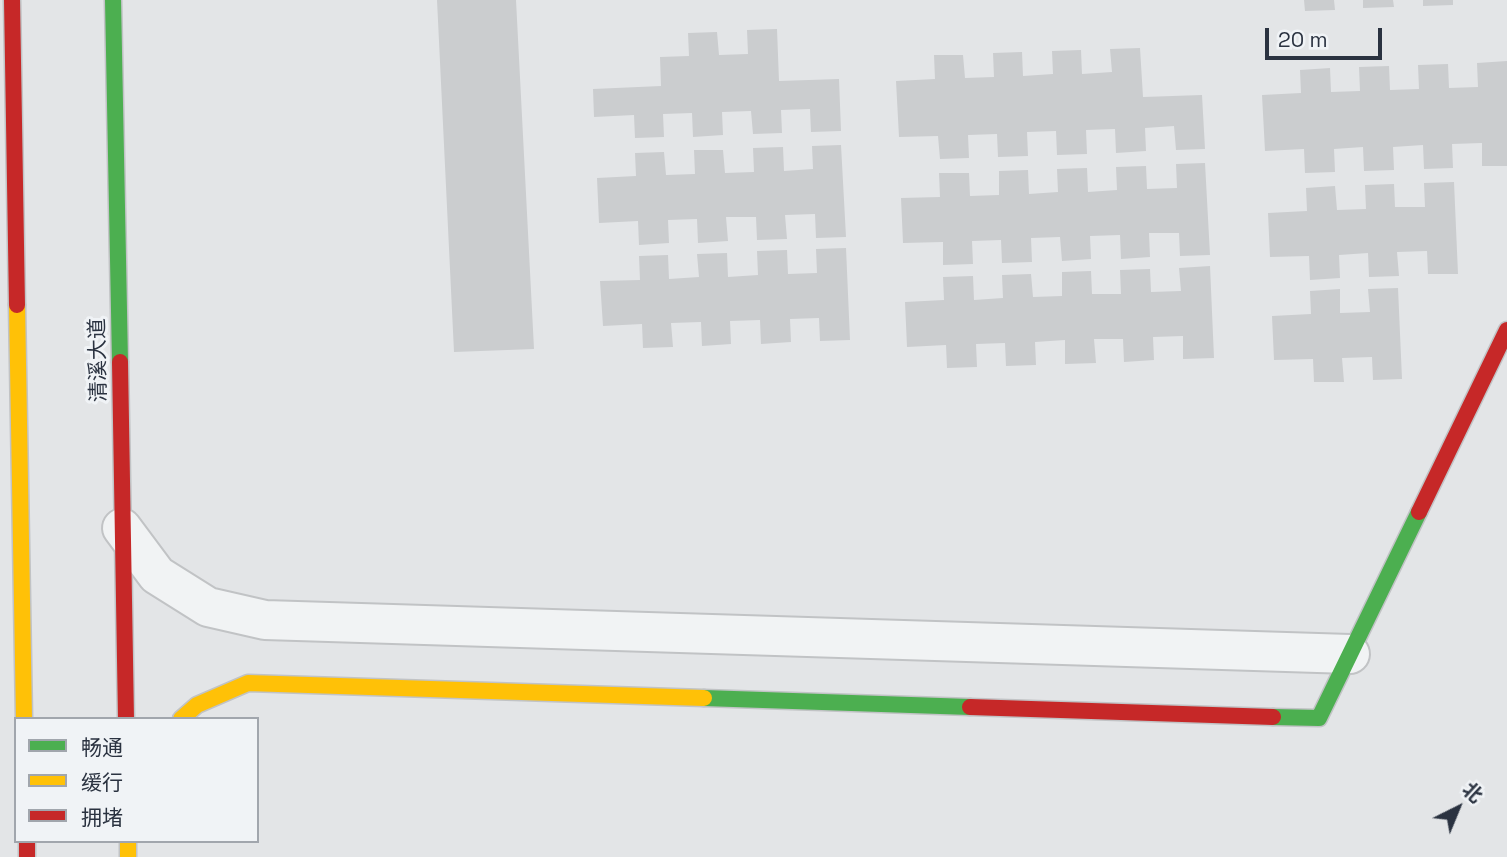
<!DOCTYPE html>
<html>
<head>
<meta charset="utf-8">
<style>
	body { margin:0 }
	#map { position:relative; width:1507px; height:857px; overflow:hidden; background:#e3e5e7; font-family:"Space Grotesk","Noto Sans SC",sans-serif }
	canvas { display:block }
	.legend { position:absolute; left:14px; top:717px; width:245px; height:126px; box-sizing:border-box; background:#f0f3f6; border:2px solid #a1a6ad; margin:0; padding:9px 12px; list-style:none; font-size:21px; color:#2a3240 }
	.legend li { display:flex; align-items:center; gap:14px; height:35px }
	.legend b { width:35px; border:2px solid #a1a6ad }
	.north { position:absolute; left:1423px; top:773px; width:70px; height:70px; -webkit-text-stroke:5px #f0f3f6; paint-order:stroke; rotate:43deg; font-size:19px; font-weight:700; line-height:28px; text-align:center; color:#2a3240 }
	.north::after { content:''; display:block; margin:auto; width:24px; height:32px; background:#2a3240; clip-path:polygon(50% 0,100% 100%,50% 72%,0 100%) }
	.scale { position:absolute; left:1265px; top:28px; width:117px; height:32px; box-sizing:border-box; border:4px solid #2a3240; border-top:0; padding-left:9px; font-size:21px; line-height:24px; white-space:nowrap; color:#2a3240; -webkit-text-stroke:5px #f0f3f6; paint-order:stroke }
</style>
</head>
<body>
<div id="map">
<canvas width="1507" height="857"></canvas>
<ul class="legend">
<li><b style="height:9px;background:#4caf50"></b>畅通</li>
<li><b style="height:9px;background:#ffc107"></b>缓行</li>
<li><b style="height:9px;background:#c62828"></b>拥堵</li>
</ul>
<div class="north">北</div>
<div class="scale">20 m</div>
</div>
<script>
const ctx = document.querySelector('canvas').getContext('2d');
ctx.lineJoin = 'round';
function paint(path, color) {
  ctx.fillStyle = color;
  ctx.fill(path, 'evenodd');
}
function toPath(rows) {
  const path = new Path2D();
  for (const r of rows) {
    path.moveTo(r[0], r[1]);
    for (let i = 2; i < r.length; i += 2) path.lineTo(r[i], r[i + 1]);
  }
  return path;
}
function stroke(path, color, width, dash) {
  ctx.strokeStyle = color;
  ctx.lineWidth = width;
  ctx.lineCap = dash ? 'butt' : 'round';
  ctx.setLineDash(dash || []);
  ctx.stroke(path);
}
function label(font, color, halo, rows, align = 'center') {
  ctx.font = font + ' "Space Grotesk","Noto Sans SC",sans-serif';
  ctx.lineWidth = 6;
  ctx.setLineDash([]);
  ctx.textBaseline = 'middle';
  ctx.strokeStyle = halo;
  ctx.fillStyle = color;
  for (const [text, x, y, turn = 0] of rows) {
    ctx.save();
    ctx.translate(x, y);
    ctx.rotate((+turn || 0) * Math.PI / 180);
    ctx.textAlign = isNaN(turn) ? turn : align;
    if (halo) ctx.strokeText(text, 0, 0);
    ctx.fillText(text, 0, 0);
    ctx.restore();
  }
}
paint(toPath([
	[437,0,516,0,534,349,454,352],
	[1304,0,1334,0,1335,10,1305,11],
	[1363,0,1393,0,1394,7,1363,8],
	[1423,0,1453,0,1453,5,1423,6],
	[777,29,779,81,839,79,841,131,811,132,810,109,781,110,782,133,753,134,751,111,722,112,723,135,693,137,692,113,663,114,664,137,635,138,634,115,594,117,593,89,661,86,660,57,689,56,688,33,717,32,719,55,748,54,747,30],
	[1140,48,1143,97,1202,95,1205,149,1176,150,1174,126,1145,128,1146,151,1116,153,1115,129,1086,130,1087,154,1057,155,1056,131,1027,132,1028,156,998,157,997,134,968,135,969,158,940,159,938,136,899,137,896,81,935,79,934,55,963,55,965,78,994,77,993,53,1022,52,1023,76,1053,74,1052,51,1081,50,1082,74,1112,72,1110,49],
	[1507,61,1507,166,1482,166,1482,143,1452,144,1453,168,1424,169,1423,145,1393,147,1394,170,1364,171,1363,147,1334,149,1335,172,1305,173,1304,149,1265,151,1262,95,1301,93,1300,70,1330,68,1331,92,1360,91,1359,67,1389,66,1390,90,1419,89,1418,65,1448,64,1449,88,1478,87,1477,63],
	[841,145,846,237,816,238,815,214,785,215,787,239,757,240,756,217,726,217,728,241,698,243,697,219,668,220,669,243,639,245,638,221,599,223,597,178,636,176,635,153,664,152,666,175,695,174,694,150,723,150,725,173,754,172,753,148,783,147,784,171,813,169,812,146],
	[1205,163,1210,255,1180,256,1179,233,1149,233,1150,257,1121,259,1120,235,1090,236,1091,259,1062,261,1060,237,1031,238,1032,262,1002,263,1001,240,972,241,973,264,943,265,943,242,903,243,901,198,940,197,939,173,969,173,970,196,999,195,999,171,1028,170,1029,194,1058,192,1057,169,1087,168,1088,192,1117,190,1116,167,1146,166,1147,189,1177,188,1176,164],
	[1454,182,1458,274,1428,274,1427,251,1397,252,1399,276,1369,277,1368,253,1339,255,1340,278,1310,280,1309,256,1270,257,1268,213,1307,211,1306,188,1335,186,1337,210,1366,209,1365,185,1394,184,1395,207,1425,207,1424,183],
	[846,248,850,340,820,341,819,318,790,319,791,342,761,344,760,320,730,321,731,344,702,346,701,322,671,323,673,347,643,348,642,324,603,326,600,281,640,280,639,256,668,255,669,279,699,277,697,254,727,253,728,277,758,275,757,251,787,250,788,274,817,273,816,249],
	[1210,266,1214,358,1183,359,1183,336,1153,337,1154,360,1124,362,1123,339,1094,339,1096,363,1065,364,1065,340,1035,342,1036,365,1006,366,1005,343,976,344,977,367,947,368,946,345,907,347,905,302,944,300,943,277,973,276,974,300,1003,298,1002,275,1031,274,1033,297,1062,296,1062,272,1091,271,1092,294,1121,294,1120,270,1150,269,1151,292,1181,291,1179,268],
	[1398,288,1402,379,1373,380,1372,357,1342,358,1344,382,1314,382,1313,359,1274,360,1272,316,1311,314,1310,291,1340,289,1340,313,1370,312,1368,289]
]), '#cbcdcf');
const street = toPath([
	[122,528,157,575,208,607,265,620,1350,654]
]);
const fast = toPath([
	[113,0,120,362],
	[704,698,970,707],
	[1273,717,1319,718,1419,512]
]);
const slow = toPath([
	[17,305,24,719],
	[181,719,197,705,248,683,704,698],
	[128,841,128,857]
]);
const jam = toPath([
	[12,0,17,305],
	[120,362,126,719],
	[1419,512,1507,330],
	[970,707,1273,717],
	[27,841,27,857]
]);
stroke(street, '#c1c3c5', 42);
stroke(fast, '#c1c3c5', 19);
stroke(slow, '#c1c3c5', 19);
stroke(jam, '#c1c3c5', 19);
stroke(street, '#f1f3f4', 38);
stroke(fast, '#4caf50', 16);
stroke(slow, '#ffc107', 16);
stroke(jam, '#c62828', 16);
label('21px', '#2a3240', '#f0f3f6', [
	["清溪大道",99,360,-91]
]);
</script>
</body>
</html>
